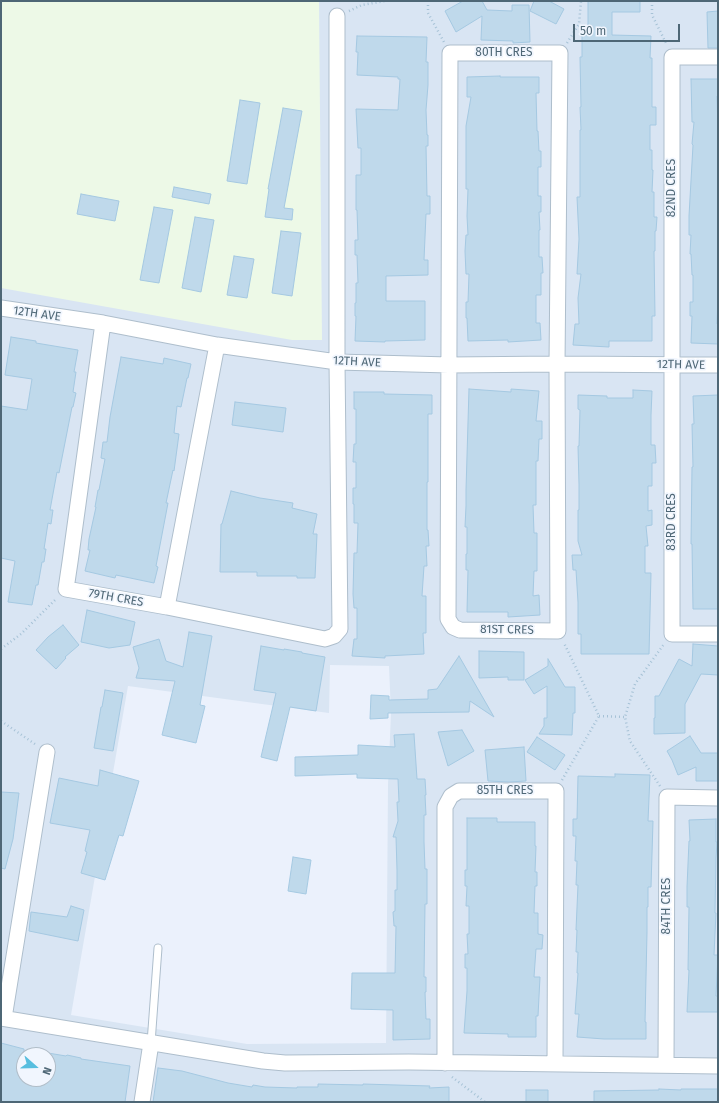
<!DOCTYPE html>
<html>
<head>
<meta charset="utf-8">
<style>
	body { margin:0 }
	#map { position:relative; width:719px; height:1103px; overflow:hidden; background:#ebf1fc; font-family:"Fira Sans",sans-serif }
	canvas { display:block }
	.frame { position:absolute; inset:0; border:2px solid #4e6776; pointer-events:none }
	.north { position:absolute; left:16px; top:1047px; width:40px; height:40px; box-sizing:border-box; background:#f1f6fe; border:1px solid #b0bdc8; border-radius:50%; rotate:110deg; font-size:11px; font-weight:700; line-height:16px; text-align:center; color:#4e6776 }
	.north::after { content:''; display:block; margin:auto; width:14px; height:18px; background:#57bedf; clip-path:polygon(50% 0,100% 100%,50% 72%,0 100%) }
	.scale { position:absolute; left:573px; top:24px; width:107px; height:18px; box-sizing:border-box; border:2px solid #4e6776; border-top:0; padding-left:5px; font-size:12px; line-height:14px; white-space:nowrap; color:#4e6776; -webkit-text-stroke:3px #f1f6fe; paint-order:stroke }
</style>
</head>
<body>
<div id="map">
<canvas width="719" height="1103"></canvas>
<div class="frame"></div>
<div class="north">N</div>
<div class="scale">50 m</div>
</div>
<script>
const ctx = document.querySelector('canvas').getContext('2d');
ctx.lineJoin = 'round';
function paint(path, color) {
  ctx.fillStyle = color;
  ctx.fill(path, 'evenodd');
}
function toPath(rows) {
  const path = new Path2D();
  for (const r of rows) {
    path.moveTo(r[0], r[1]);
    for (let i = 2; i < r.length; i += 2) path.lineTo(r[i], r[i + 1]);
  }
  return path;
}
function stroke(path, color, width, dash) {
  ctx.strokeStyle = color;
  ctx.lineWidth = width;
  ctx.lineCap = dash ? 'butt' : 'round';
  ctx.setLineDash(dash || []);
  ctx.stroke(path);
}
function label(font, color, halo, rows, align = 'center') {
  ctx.font = font + ' "Fira Sans",sans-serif';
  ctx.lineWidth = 3.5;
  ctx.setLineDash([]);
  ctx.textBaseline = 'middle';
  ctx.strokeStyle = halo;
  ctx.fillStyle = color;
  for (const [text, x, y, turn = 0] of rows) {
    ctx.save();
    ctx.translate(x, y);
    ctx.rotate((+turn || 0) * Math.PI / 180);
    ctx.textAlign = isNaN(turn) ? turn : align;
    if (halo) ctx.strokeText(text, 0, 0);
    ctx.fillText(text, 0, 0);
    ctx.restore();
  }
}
paint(toPath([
	[1,1,718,1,718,1102,1,1102],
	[330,665,389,666,391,713,388,785,386,1043,247,1044,71,1015,128,686,329,713],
	[24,1055,48,1055,48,1079,24,1079]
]), '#d9e5f3');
paint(toPath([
	[1,1,319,1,322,340,292,340,1,288]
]), '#edf9e7');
const building = toPath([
	[463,1,482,1,487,10,512,11,512,5,529,5,530,42,513,43,513,41,481,40,482,16,456,32,445,11,463,1],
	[534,1,549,1,564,9,556,24,530,11,534,1],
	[588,1,640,1,640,12,612,12,612,35,651,36,650,58,652,58,652,107,656,107,656,125,650,125,650,150,652,150,652,170,653,170,652,192,654,192,654,217,657,217,656,231,655,231,655,251,654,251,655,316,652,316,652,341,609,341,609,347,573,345,575,324,579,324,578,298,581,274,577,274,579,239,577,197,580,197,580,130,581,130,580,107,581,107,580,57,582,57,582,35,588,35,588,1],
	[718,11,718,48,708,48,707,12,718,11],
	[357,36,427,37,426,62,428,62,428,85,426,110,427,135,428,135,428,146,426,146,427,196,430,196,430,214,426,214,424,260,428,260,428,275,386,276,386,301,425,301,425,340,385,341,385,342,355,341,356,316,355,316,355,303,356,303,356,283,358,283,357,255,355,255,355,240,358,240,357,210,356,210,356,175,361,175,361,148,358,148,356,109,398,110,400,79,398,79,398,77,357,75,358,52,356,52,357,36],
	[500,76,500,77,539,77,539,93,536,93,537,131,538,131,539,151,541,151,541,167,538,167,538,196,541,196,541,212,539,212,540,230,539,230,539,257,542,257,543,273,541,273,541,295,536,295,536,323,540,323,541,340,508,342,508,340,468,341,467,318,466,318,466,302,468,302,469,274,466,274,465,251,466,235,468,235,467,216,468,189,466,189,466,126,471,97,467,97,467,77,500,76],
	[691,79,718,79,718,96,717,96,718,128,718,295,717,324,718,324,718,344,691,343,692,316,690,316,690,302,693,302,693,275,692,275,691,254,690,254,691,235,689,235,689,216,693,145,692,144,694,122,692,122,691,79],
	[240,100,260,103,247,184,227,181,240,100],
	[283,108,302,111,284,208,293,209,292,220,265,217,269,189,268,189,283,108],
	[174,187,211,194,209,204,172,197,174,187],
	[81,194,119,201,115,221,77,214,81,194],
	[154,207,173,210,159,283,140,280,154,207],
	[195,217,214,220,201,292,182,288,195,217],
	[281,231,301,233,292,296,272,293,281,231],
	[234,256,254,259,247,298,227,295,234,256],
	[11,337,36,341,36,343,78,350,74,372,76,372,73,392,76,393,73,407,72,407,59,473,57,472,50,510,53,510,51,524,48,523,44,549,46,549,44,562,42,562,38,585,36,585,32,605,8,602,15,561,1,558,1,406,27,410,32,379,5,375,11,337],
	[121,357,163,364,164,358,191,364,188,378,187,378,181,407,177,406,174,433,179,434,174,471,173,470,166,503,168,503,156,566,158,567,154,583,116,575,115,578,85,571,90,550,88,550,89,539,96,507,95,507,98,490,99,490,105,459,101,458,103,442,107,442,110,417,121,357],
	[469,389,511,392,511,389,539,391,536,421,542,421,542,439,539,439,538,461,536,461,536,505,533,505,534,533,537,533,537,571,534,571,533,596,539,595,540,615,508,617,508,612,467,612,468,570,466,570,466,554,467,554,467,527,465,527,466,506,466,490,469,389],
	[633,390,652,391,651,415,651,445,655,445,656,463,652,463,652,486,648,486,648,511,652,510,652,525,646,526,648,546,645,546,645,573,651,573,649,654,581,654,581,634,578,634,578,602,576,570,573,570,572,555,582,555,578,541,578,510,579,510,579,484,578,446,579,446,580,410,578,409,578,395,607,396,607,398,633,398,633,390],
	[354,392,384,392,384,394,432,395,432,414,428,414,428,482,427,482,427,530,428,530,429,546,426,546,427,566,424,566,422,596,426,596,426,633,423,633,424,654,385,656,385,658,352,656,354,639,357,639,357,608,354,608,353,594,354,553,357,553,358,523,354,523,354,504,353,504,353,488,356,488,356,462,353,462,354,444,356,444,356,409,354,409,354,392],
	[718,395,718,609,693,609,692,544,691,544,692,467,693,467,692,424,694,424,693,396,718,395],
	[235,402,286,408,283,432,232,425,235,402],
	[231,491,260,498,293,503,292,508,317,514,313,534,317,534,315,578,297,578,297,576,257,576,257,572,220,572,221,524,222,524,231,491],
	[87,610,135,622,130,645,109,648,81,642,87,610],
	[63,625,79,645,65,657,66,658,56,669,36,650,48,637,63,625],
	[189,632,212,636,200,705,205,706,196,743,162,735,175,681,136,678,139,668,133,647,159,639,166,661,183,667,189,632],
	[693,644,718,646,718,675,701,674,685,704,685,733,654,734,654,718,655,718,655,696,659,696,679,659,692,666,693,644],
	[261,646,284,650,284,649,302,652,302,653,325,657,316,711,290,707,277,761,261,757,276,693,254,690,261,646],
	[479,651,524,652,524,680,508,680,508,677,479,678,479,651],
	[459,656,494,717,470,701,469,712,388,713,388,718,370,719,371,695,389,696,389,700,428,699,428,690,437,689,459,656],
	[548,659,565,687,575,687,575,713,573,713,572,735,539,734,544,726,544,718,547,718,547,686,534,694,525,680,548,666,548,659],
	[105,690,123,693,113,751,94,748,101,707,102,707,105,690],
	[462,730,474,751,448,766,438,732,462,730],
	[414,734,417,779,425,779,426,795,425,795,426,815,424,815,424,842,425,869,427,869,427,904,425,904,424,977,426,977,426,992,425,992,426,1019,430,1019,430,1039,393,1040,393,1010,351,1009,352,973,395,973,396,926,394,926,393,912,395,911,395,890,397,890,397,870,396,837,393,837,398,821,397,802,399,802,398,779,357,778,357,774,295,776,295,757,358,755,358,745,395,747,394,735,414,734],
	[690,736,701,753,718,753,718,781,696,781,696,767,678,775,672,760,667,751,690,736],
	[537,737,565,755,555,770,527,752,537,737],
	[524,747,526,781,509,782,488,781,485,750,524,747],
	[100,770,139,781,123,836,119,835,105,880,81,873,87,852,85,851,90,830,50,823,59,778,98,786,100,770],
	[615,774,650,775,648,821,653,821,651,887,648,887,648,907,647,907,647,932,645,1022,646,1022,646,1039,604,1039,577,1037,579,1014,575,1014,578,973,577,973,578,952,576,952,577,930,576,930,578,885,576,885,577,861,575,861,576,836,573,836,573,819,577,819,578,776,615,777,615,774],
	[1,792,19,793,13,839,5,869,1,868,1,792],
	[467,818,497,818,497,822,535,822,535,846,536,846,535,872,537,872,537,886,535,886,534,913,538,913,538,934,543,935,542,949,536,949,534,977,540,977,538,1016,536,1016,536,1037,508,1037,508,1034,464,1033,467,991,467,968,465,968,465,954,468,954,467,934,469,934,469,906,466,906,467,886,465,886,465,870,467,870,467,818],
	[716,819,716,842,717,842,716,858,715,913,716,913,714,955,718,955,716,996,718,996,718,1012,687,1012,689,970,688,970,689,907,687,907,687,887,689,841,690,841,689,820,716,819],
	[293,857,311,860,306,894,288,891,293,857],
	[71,906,84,910,78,941,29,931,31,912,67,917,71,906],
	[1,1043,24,1049,24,1079,48,1079,48,1053,66,1056,67,1055,81,1058,81,1059,130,1066,125,1102,1,1102,1,1043],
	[158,1068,182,1071,228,1083,252,1087,253,1085,265,1087,297,1088,297,1087,318,1087,318,1084,363,1085,363,1084,430,1086,429,1088,449,1087,449,1102,153,1102,158,1068],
	[659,1089,681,1090,681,1089,718,1089,718,1102,594,1102,594,1091,659,1090,659,1089],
	[526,1090,548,1090,548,1102,526,1102,526,1090]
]);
paint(building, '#bfd9eb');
stroke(building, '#a5c9e2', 1);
const lane = toPath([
	[151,1043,158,948]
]);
const street = toPath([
	[450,53,560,53,557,364,558,631,460,630,453,627,448,619,450,53],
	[718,57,672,57,672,634,718,634],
	[1,308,103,323,217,345,337,362,449,365,557,364,718,365],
	[103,323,70,562,66,589,167,607,217,345],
	[167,607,325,639,334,636,340,629,337,362,337,16],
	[1,1018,263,1061,285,1063,409,1062,718,1066],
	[4,1018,47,752],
	[445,1063,445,807,451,796,459,791,556,791,555,1064],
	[666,1065,667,797,718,798],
	[142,1102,151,1043]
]);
stroke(lane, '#aebecc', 9);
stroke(street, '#aebecc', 17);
stroke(toPath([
	[428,1,428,13,444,42],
	[652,1,652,15,667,45],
	[349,11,362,5,385,1],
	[567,43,579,24,581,1],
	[1,649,21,634,57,598],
	[599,716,625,717],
	[1,721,35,744],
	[562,780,599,716,564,643],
	[660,786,630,741,625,717,635,684,664,644],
	[452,1077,485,1102]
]), '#a6c2d6', 2.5, [1, 3]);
stroke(lane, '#fff', 7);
stroke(street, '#fff', 15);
label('12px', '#4e6776', '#f1f6fe', [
	["80TH CRES",504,53],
	["82ND CRES",672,188,-90],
	["12TH AVE",37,314,8],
	["12TH AVE",357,362,3],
	["12TH AVE",681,365,1],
	["83RD CRES",672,522,-90],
	["79TH CRES",116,598,10],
	["81ST CRES",507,630,1],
	["85TH CRES",505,791],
	["84TH CRES",667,906,-90]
]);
</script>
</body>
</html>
